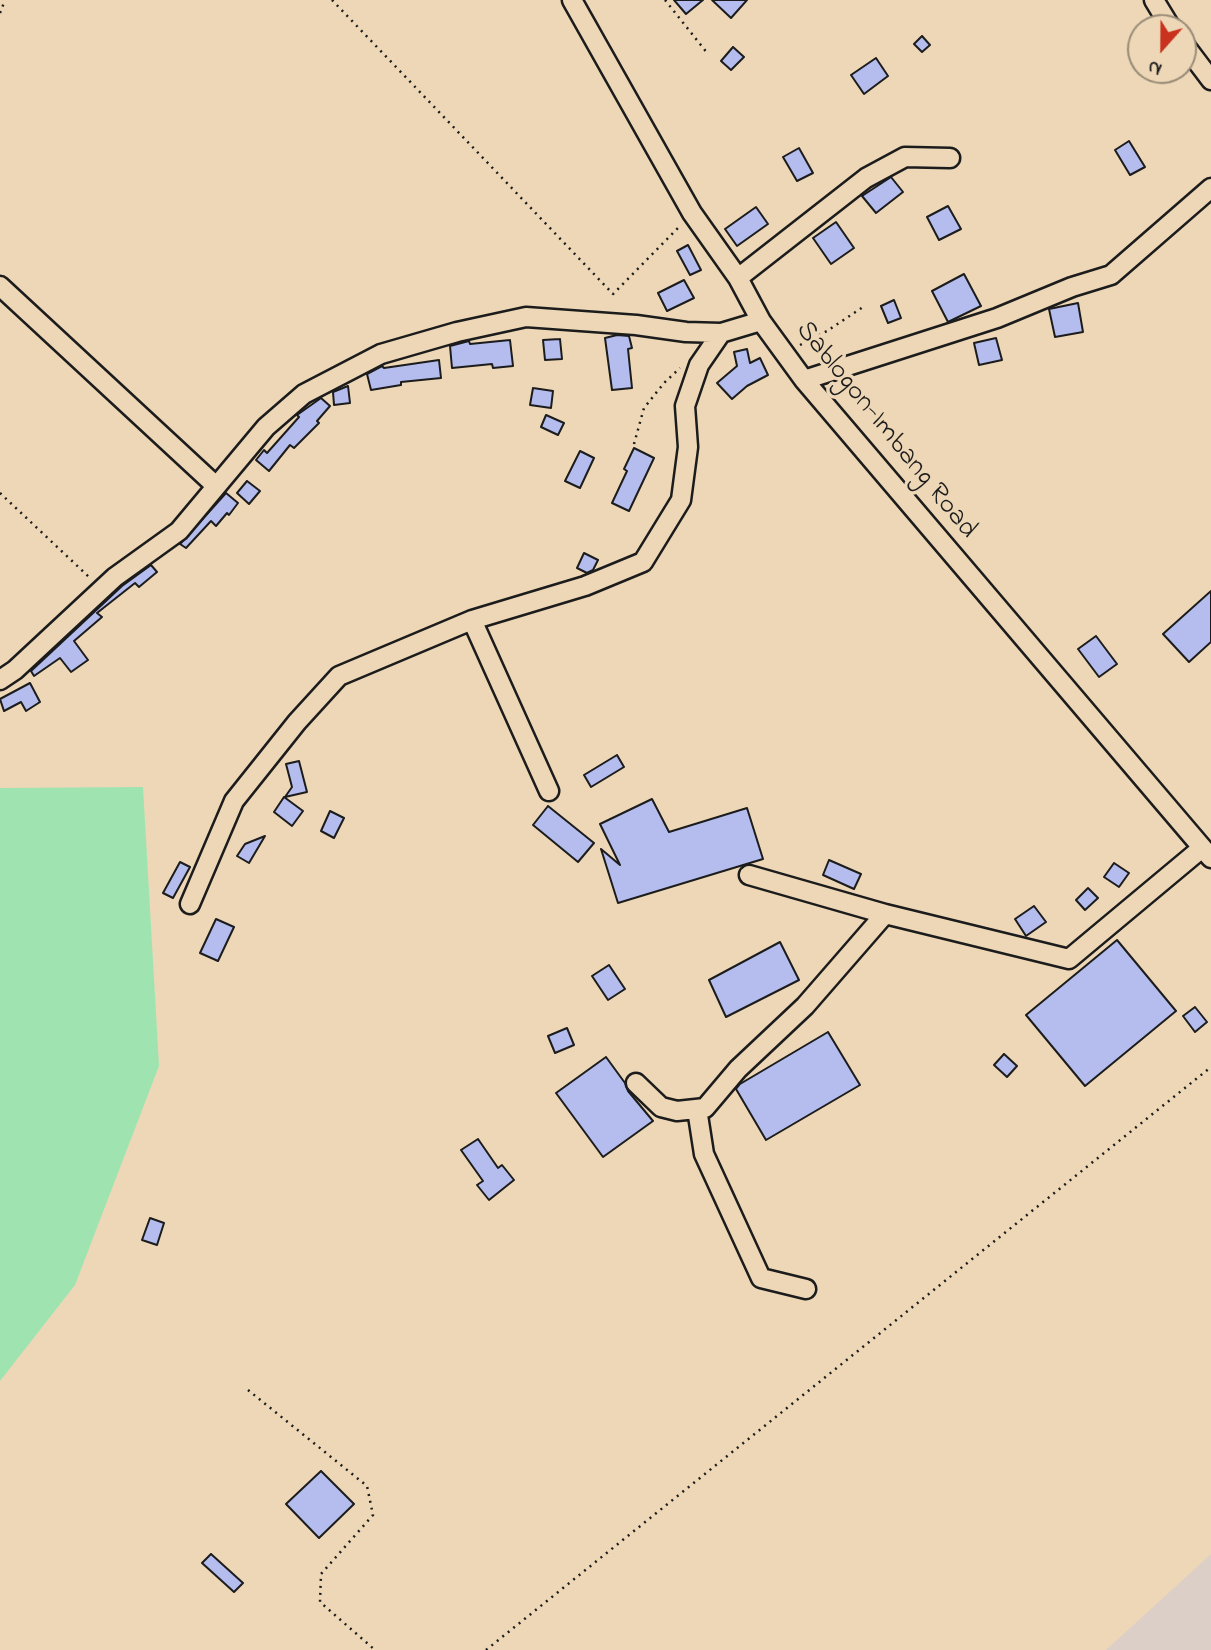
<!DOCTYPE html>
<html>
<head>
<meta charset="utf-8">
<style>
	body { margin:0 }
	#map { position:relative; width:1211px; height:1650px; overflow:hidden; background:#edd7b6; font-family:"Indie Flower",sans-serif }
	canvas { display:block }
	.north { position:absolute; left:1127px; top:14px; width:70px; height:70px; box-sizing:border-box; background:#edd7b6; border:2px solid #998c78; border-radius:50%; rotate:201deg; font-size:19px; font-weight:700; line-height:28px; text-align:center; color:#1c1c1c }
	.north::after { content:''; display:block; margin:auto; width:24px; height:32px; background:#c8321e; clip-path:polygon(50% 0,100% 100%,50% 72%,0 100%) }
</style>
</head>
<body>
<div id="map">
<canvas width="1211" height="1650"></canvas>
<div class="north">N</div>
</div>
<script>
const ctx = document.querySelector('canvas').getContext('2d');
ctx.lineJoin = 'round';
function paint(path, color) {
  ctx.fillStyle = color;
  ctx.fill(path, 'evenodd');
}
function toPath(rows) {
  const path = new Path2D();
  for (const r of rows) {
    path.moveTo(r[0], r[1]);
    for (let i = 2; i < r.length; i += 2) path.lineTo(r[i], r[i + 1]);
  }
  return path;
}
function stroke(path, color, width, dash) {
  ctx.strokeStyle = color;
  ctx.lineWidth = width;
  ctx.lineCap = dash ? 'butt' : 'round';
  ctx.setLineDash(dash || []);
  ctx.stroke(path);
}
function label(font, color, halo, rows, align = 'center') {
  ctx.font = font + ' "Indie Flower",sans-serif';
  ctx.lineWidth = 7;
  ctx.setLineDash([]);
  ctx.textBaseline = 'middle';
  ctx.strokeStyle = halo;
  ctx.fillStyle = color;
  for (const [text, x, y, turn = 0] of rows) {
    ctx.save();
    ctx.translate(x, y);
    ctx.rotate((+turn || 0) * Math.PI / 180);
    ctx.textAlign = isNaN(turn) ? turn : align;
    if (halo) ctx.strokeText(text, 0, 0);
    ctx.fillText(text, 0, 0);
    ctx.restore();
  }
}
paint(toPath([
	[1211,1554,1211,1650,1106,1650]
]), '#dccfc7');
paint(toPath([
	[143,787,159,1066,75,1285,0,1381,0,788]
]), '#9fe4b0');
const building = toPath([
	[674,0,703,0,686,14,674,0],
	[712,0,747,0,731,18,712,0],
	[922,36,930,45,922,52,914,44,922,36],
	[733,47,744,57,731,70,721,61,733,47],
	[876,58,888,76,864,94,851,75,876,58],
	[1129,141,1145,167,1130,175,1115,150,1129,141],
	[799,148,813,173,797,181,783,157,799,148],
	[891,177,903,192,876,213,862,196,891,177],
	[948,206,961,229,939,240,927,217,948,206],
	[756,207,768,224,737,246,725,229,756,207],
	[836,222,854,248,831,264,813,238,836,222],
	[688,245,701,270,690,275,677,251,688,245],
	[964,274,981,306,948,322,932,291,964,274],
	[684,280,694,298,667,311,658,293,684,280],
	[894,300,901,318,888,323,881,306,894,300],
	[1078,303,1083,332,1055,337,1049,309,1078,303],
	[617,335,629,336,632,348,628,349,632,388,612,390,605,338,617,335],
	[996,338,1002,360,979,365,974,343,996,338],
	[560,339,562,359,545,360,543,340,560,339],
	[510,340,513,366,493,368,492,364,452,368,450,346,469,341,470,344,510,340],
	[747,349,750,363,760,358,768,375,747,386,732,399,717,383,737,366,734,352,747,349],
	[439,360,441,378,401,382,401,385,371,390,367,374,382,366,384,368,439,360],
	[348,386,350,403,334,405,333,392,348,386],
	[533,388,553,391,551,408,530,405,533,388],
	[321,398,330,406,317,421,319,423,294,448,290,445,269,471,256,460,264,450,267,453,299,417,297,415,321,398],
	[546,415,564,423,558,435,541,427,546,415],
	[634,448,654,458,629,511,612,503,627,471,624,469,634,448],
	[580,451,594,458,580,488,565,481,580,451],
	[247,481,260,491,249,504,237,493,247,481],
	[226,493,238,503,229,515,227,513,216,526,211,521,186,548,180,544,226,493],
	[584,553,598,560,593,570,587,573,577,568,584,553],
	[151,565,157,572,139,587,135,583,97,613,102,617,74,641,88,660,71,672,60,658,34,676,31,671,122,586,151,565],
	[1211,591,1211,642,1189,662,1163,634,1211,591],
	[1096,636,1117,664,1099,677,1078,649,1096,636],
	[30,683,40,702,26,711,21,702,4,711,0,699,30,683],
	[617,755,624,767,591,787,584,775,617,755],
	[299,761,307,792,285,797,292,787,286,764,299,761],
	[284,797,303,811,292,826,274,812,284,797],
	[652,799,669,832,747,808,763,859,618,903,601,849,620,865,600,824,652,799],
	[548,806,594,843,578,862,533,825,548,806],
	[330,811,344,818,334,838,321,831,330,811],
	[265,836,249,863,237,856,245,844,265,836],
	[829,860,861,874,854,889,823,875,829,860],
	[180,862,190,867,173,898,163,893,180,862],
	[1114,863,1129,873,1119,887,1104,877,1114,863],
	[1088,888,1098,898,1085,910,1076,900,1088,888],
	[1034,906,1046,922,1026,936,1015,919,1034,906],
	[216,919,234,927,218,961,200,953,216,919],
	[1117,940,1176,1011,1085,1086,1026,1015,1117,940],
	[780,942,799,980,726,1017,709,980,780,942],
	[609,965,625,989,608,1000,592,976,609,965],
	[1195,1007,1207,1022,1195,1032,1183,1016,1195,1007],
	[567,1028,574,1045,555,1053,548,1036,567,1028],
	[828,1032,860,1085,766,1140,736,1089,740,1084,828,1032],
	[1004,1054,1017,1066,1007,1077,994,1065,1004,1054],
	[606,1057,625,1083,628,1091,653,1121,603,1157,556,1093,606,1057],
	[478,1139,498,1168,502,1165,514,1180,489,1200,477,1185,483,1181,461,1150,478,1139],
	[150,1218,164,1223,157,1245,142,1240,150,1218],
	[321,1471,354,1504,319,1538,286,1504,321,1471],
	[211,1554,243,1583,234,1592,202,1563,211,1554]
]);
paint(building, '#b4bdee');
stroke(building, '#1c1c1c', 2);
const minor = toPath([
	[572,0,692,213,738,278,761,321,804,380,1211,858],
	[1154,0,1171,28],
	[1183,43,1211,80],
	[738,278,866,178,905,157,950,158],
	[0,286,216,486],
	[804,380,997,318,1072,287,1111,275,1211,188],
	[472,620,549,791],
	[0,680,15,670,115,577,179,531,266,427,304,394,381,354,457,332,526,317,636,325,686,332,721,333,761,321],
	[749,875,885,914],
	[190,904,234,801,297,722,339,676,472,620,585,586,643,562,681,500,688,447,685,406,699,365,721,333],
	[636,1083,661,1107,677,1111,705,1108,738,1069,805,1006,885,914,1069,959,1202,848],
	[697,1109,704,1154,761,1278,806,1289]
]);
stroke(minor, '#1c1c1c', 23);
stroke(toPath([
	[332,0,613,294,680,226],
	[665,0,708,54],
	[0,13,5,0],
	[800,345,827,331,863,307],
	[634,444,644,408,664,383,680,368],
	[0,493,89,577],
	[248,1390,367,1486,373,1515,321,1574,320,1602,375,1650],
	[486,1650,1211,1067]
]), '#1c1c1c', 2.5, [2, 5]);
stroke(minor, '#edd7b6', 18);
label('28px', '#1c1c1c', '#edd7b6', [
	["Sablogon-Imbang Road",885,431,51]
]);
</script>
</body>
</html>
